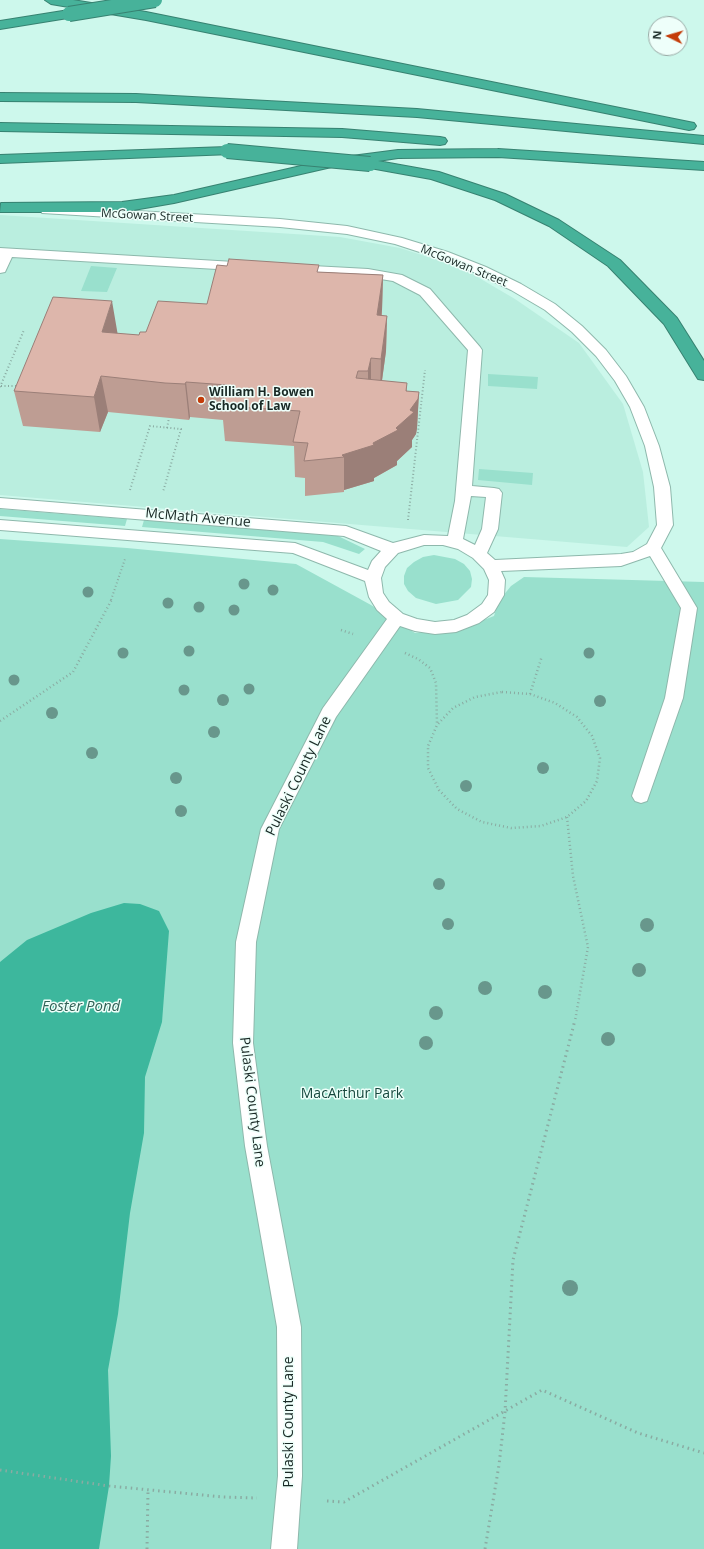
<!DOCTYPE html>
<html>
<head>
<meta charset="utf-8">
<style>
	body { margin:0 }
	#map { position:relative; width:704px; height:1549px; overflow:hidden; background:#cdf8ec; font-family:"Open Sans",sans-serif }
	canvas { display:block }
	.north { position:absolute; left:648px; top:16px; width:40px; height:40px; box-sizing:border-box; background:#eefffa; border:1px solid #99a9a5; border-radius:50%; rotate:275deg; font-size:11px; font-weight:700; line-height:16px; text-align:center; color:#192925 }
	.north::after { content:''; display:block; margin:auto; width:14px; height:18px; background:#c43c09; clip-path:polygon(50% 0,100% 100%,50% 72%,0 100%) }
</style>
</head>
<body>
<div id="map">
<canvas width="704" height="1549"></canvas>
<div class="north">N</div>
</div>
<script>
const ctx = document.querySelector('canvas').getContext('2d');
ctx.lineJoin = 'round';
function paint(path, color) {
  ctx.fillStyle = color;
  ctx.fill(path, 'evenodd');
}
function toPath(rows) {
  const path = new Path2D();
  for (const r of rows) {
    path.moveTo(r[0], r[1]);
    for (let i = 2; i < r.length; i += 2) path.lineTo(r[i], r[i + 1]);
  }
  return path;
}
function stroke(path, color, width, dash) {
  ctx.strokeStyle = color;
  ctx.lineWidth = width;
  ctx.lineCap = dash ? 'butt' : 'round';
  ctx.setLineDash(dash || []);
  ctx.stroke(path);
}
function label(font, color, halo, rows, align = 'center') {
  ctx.font = font + ' "Open Sans",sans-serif';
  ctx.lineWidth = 3;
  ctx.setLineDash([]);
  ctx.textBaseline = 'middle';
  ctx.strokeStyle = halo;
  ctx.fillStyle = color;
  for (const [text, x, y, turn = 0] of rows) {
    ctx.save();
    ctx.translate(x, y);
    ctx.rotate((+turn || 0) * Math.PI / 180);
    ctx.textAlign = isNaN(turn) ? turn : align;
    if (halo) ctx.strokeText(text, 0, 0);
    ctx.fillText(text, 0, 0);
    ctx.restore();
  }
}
paint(toPath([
	[0,215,340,237,400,248,462,268,515,299,579,343,623,404,643,472,649,527,627,547,0,495]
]), '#baeedf');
paint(toPath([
	[91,266,117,268,107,292,81,291],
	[488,374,538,377,537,389,488,386],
	[479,469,533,473,532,485,478,480],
	[0,509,127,519,125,526,0,516],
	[144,520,338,536,365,549,359,554,323,542,142,527],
	[0,539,127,548,296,564,371,605,415,633,463,628,494,616,498,602,511,586,524,577,704,582,704,1549,0,1549],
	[434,555,455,559,464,564,470,571,472,579,471,587,458,600,436,604,416,598,408,591,404,584,404,576,407,568,414,562,423,557]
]), '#99e0cd');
paint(toPath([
	[124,903,140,904,159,911,169,931,162,1022,145,1077,144,1133,130,1213,118,1314,108,1370,111,1456,109,1486,99,1549,0,1549,0,962,27,940,91,913]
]), '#3db79d');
const lane = toPath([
	[46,206,280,219,347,226,402,238,448,252,486,267,521,284,555,304,582,326,606,350,626,376,644,407,659,446,670,487,673,525,661,548,697,608,683,698,647,801,641,803,635,801,632,796,665,698,681,608,650,556,621,566,501,571,505,580,504,595,494,612,479,623,456,632,435,634,415,631,400,626,336,717,279,829,256,942,253,1043,267,1146,301,1327,302,1476,297,1549,271,1549,278,1476,277,1327,245,1146,233,1043,236,942,261,829,323,708,387,619,377,610,369,597,365,581,293,553,0,530,0,520,295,543,368,570,372,561,381,551,344,536,0,508,0,498,346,526,393,543,424,535,448,536,455,501,468,350,420,295,393,281,368,277,289,272,288,269,289,266,294,265,368,269,402,275,430,289,480,347,482,350,472,486,494,488,499,489,502,493,498,529,487,553,495,560,621,554,633,552,647,544,657,525,654,487,645,446,630,407,615,381,596,356,572,332,545,310,511,290,476,273,438,258,395,244,347,234,280,227,42,213,40,210,42,207,46,206],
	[471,496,486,497,482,529,475,545,463,539,471,496],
	[424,545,443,545,458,549,473,558,484,569,489,580,488,595,482,604,467,615,454,620,435,622,417,619,403,614,389,602,383,593,381,578,385,567,398,553,424,545],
	[0,248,251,263,257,267,251,271,12,257,5,272,0,273,0,248]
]);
const highway = toPath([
	[45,0,73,0,146,12,689,122,694,123,696,126,694,129,689,130,146,20,51,4,45,0],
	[69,10,74,11,75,14,74,17,0,29,0,21,69,10],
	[0,93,136,94,417,109,704,136,704,144,417,117,136,102,0,101,0,93],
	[0,123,342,129,440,137,445,138,447,141,445,144,440,145,342,137,0,131,0,123],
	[227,147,232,148,234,151,232,154,0,163,0,155,227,147],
	[498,149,704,162,704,170,498,157,398,158,378,161,439,172,505,194,559,220,620,260,677,318,704,361,704,380,698,379,664,324,608,266,549,226,495,200,431,179,370,168,365,167,364,163,336,166,174,203,122,212,0,212,1,203,122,202,174,195,336,158,398,150,498,149]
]);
stroke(lane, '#8eb8ac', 2);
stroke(highway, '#378271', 2);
stroke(toPath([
	[1,386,18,386],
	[0,387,24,330],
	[167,428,169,418],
	[130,490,150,426,181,429,163,492],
	[408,520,425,370],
	[111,600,125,559]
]), '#8aaba2', 2, [1, 2.5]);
stroke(toPath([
	[341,630,353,634],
	[405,653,418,659,430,668,436,683,437,724],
	[502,692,530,694,555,703,577,717,592,736,600,758,597,781,586,801,567,817,541,826,511,828,482,822,457,809,439,790,428,768,428,746,437,725,453,708,475,697,502,692],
	[530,694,542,656],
	[0,721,73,672,112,599],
	[567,817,573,876,588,947,575,1021]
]), '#8aaba2', 2.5, [1, 3]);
stroke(toPath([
	[0,1470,109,1486,223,1497,257,1498],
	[327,1501,344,1502,542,1390,638,1433,704,1453],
	[147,1549,148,1490],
	[485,1549,499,1465,505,1412,513,1260,575,1020]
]), '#8aaba2', 3, [1.5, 4]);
paint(lane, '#fff');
paint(highway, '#47b29a');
const highwayBridge = toPath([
	[69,14,155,0],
	[227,151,370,164]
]);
stroke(highwayBridge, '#378271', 16, []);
stroke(highwayBridge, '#47b29a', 14);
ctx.fillStyle = '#68978c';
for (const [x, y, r] of [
	[244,584,5.5],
	[273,590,5.5],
	[88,592,5.5],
	[168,603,5.5],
	[199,607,5.5],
	[234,610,5.5],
	[189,651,5.5],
	[123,653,5.5],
	[589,653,5.5],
	[14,680,5.5],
	[249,689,5.5],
	[184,690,5.5],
	[223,700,6],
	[600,701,6],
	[52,713,6],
	[214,732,6],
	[92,753,6],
	[543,768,6],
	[176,778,6],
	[466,786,6],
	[181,811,6],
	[439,884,6],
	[448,924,6],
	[647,925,7],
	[639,970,7],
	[485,988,7],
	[545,992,7],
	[436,1013,7],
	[608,1039,7],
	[426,1043,7],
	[570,1288,8]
]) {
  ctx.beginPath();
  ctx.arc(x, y, r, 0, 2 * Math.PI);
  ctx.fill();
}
paint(toPath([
	[319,272,383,275,382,310,382,316,387,316,386,351,382,381,407,383,406,391,419,392,417,428,416,434,412,440,412,447,397,461,397,465,374,478,374,481,344,490,344,492,305,496,305,478,295,477,294,446,225,441,223,420,190,417,189,420,170,418,108,412,100,432,23,426,14,391,117,334,139,335,207,304]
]), '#be9d93');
paint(toPath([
	[383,275,382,310,376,350,377,315],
	[112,301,118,336,102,332],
	[387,316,386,351,380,394,381,359],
	[371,358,371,393,368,407,368,371],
	[101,376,108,412,100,432,94,397],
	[186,382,190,417,189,420,185,384],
	[407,383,405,419,419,392,417,428,416,434,412,440,412,447,397,461,397,465,374,478,374,481,344,490,344,457,342,455,373,443,396,428,406,391]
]), '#9b7f78');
const building = toPath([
	[229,259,319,265,317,272,383,275,377,315,387,316,381,359,371,358,368,371,358,371,356,378,407,383,406,391,419,392,418,399,410,410,414,412,396,428,398,430,373,443,374,445,342,455,344,457,304,461,308,443,293,442,300,411,221,406,227,385,186,382,185,384,165,383,101,376,94,397,14,391,53,297,112,301,102,332,139,335,140,332,146,332,158,301,207,304,217,265,227,266,229,259]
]);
paint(building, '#ddb6ab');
stroke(building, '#9b7f78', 1);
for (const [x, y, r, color] of [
	[201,400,4,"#c43c09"]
]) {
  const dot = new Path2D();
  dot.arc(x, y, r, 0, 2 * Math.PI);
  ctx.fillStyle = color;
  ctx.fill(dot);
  stroke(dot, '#eefffa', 1.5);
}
label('12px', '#192925', '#eefffa', [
	["McGowan Street",147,216,3],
	["McGowan Street",464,266,22]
]);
label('bold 12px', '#192925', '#eefffa', [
	["William H. Bowen",209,393],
	["School of Law",209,407]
], 'left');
label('14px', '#192925', '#eefffa', [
	["McMath Avenue",198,518,5],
	["Pulaski County Lane",299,776,-64],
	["Pulaski County Lane",252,1102,83],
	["Pulaski County Lane",289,1422,-90]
]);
label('14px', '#15483d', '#eefffa', [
	["MacArthur Park",352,1094]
]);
label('italic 15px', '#306155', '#eefffa', [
	["Foster Pond",81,1007]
]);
</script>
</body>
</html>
